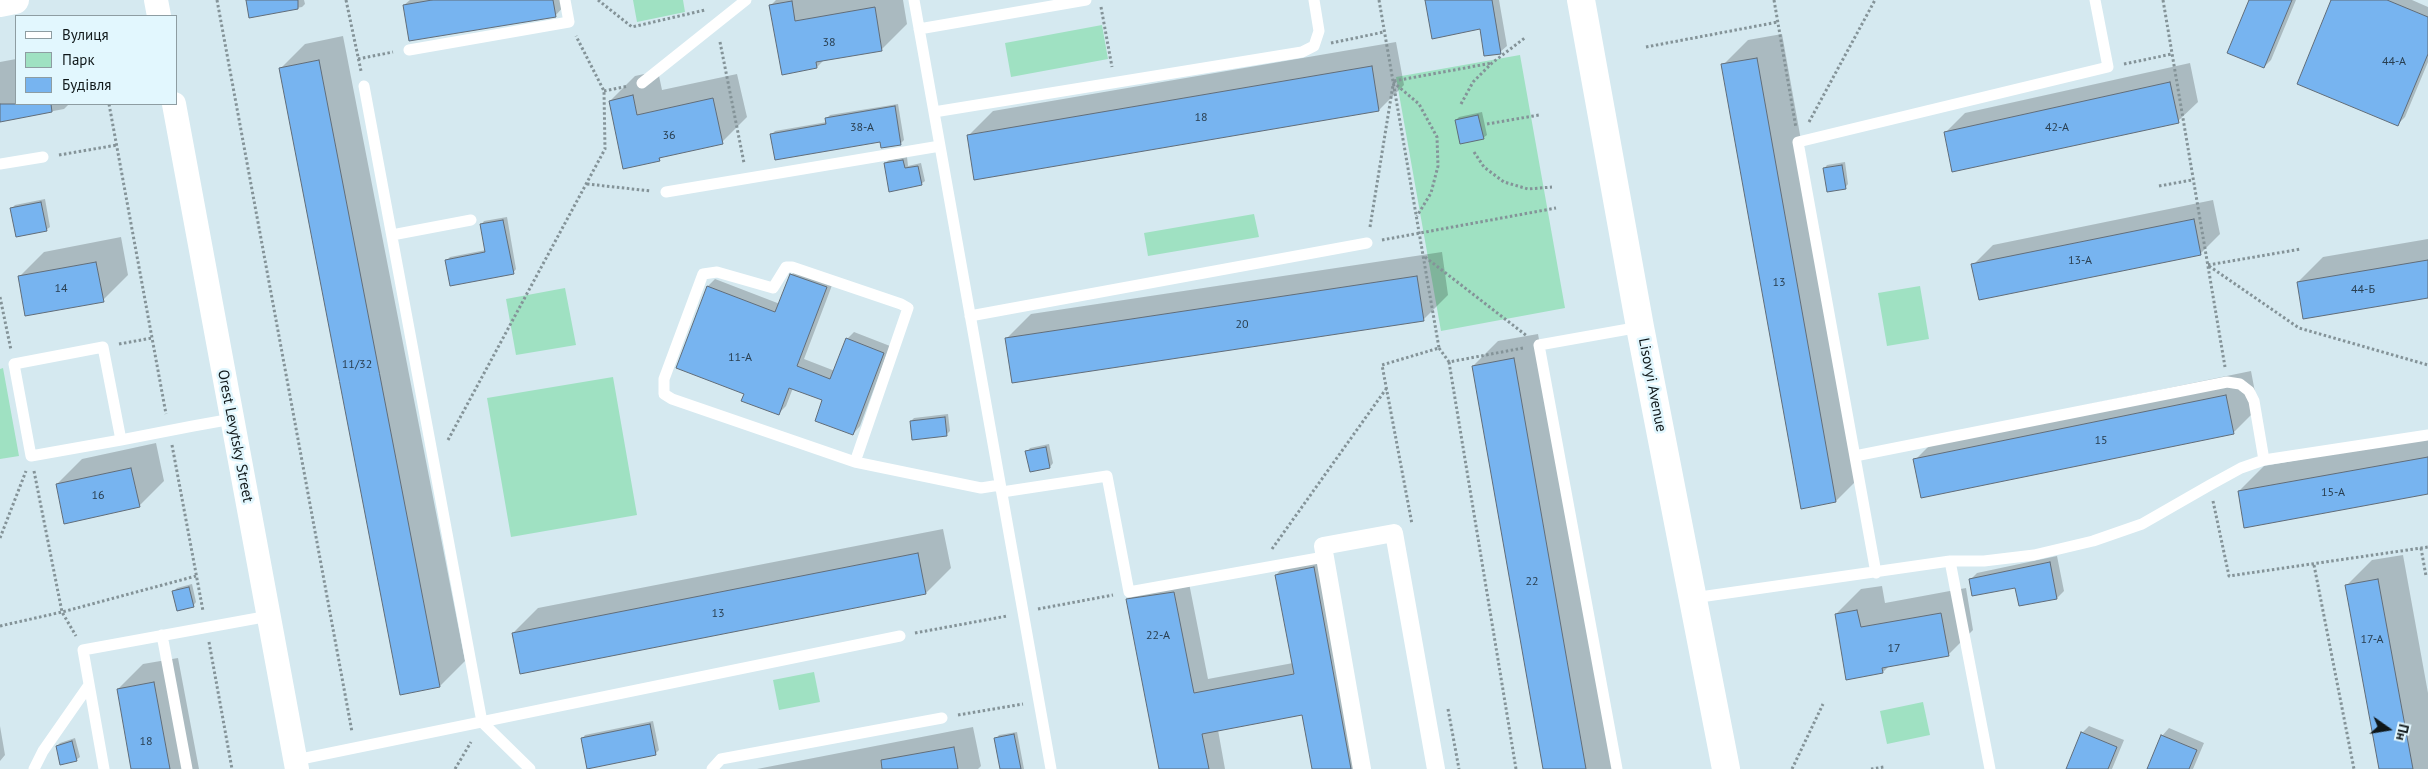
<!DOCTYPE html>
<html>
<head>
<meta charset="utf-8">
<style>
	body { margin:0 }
	#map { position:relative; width:2428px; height:769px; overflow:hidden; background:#d5e9f0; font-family:"PT Sans",sans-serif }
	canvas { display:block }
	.legend { position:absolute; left:15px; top:15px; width:162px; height:90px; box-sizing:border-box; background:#e2f7fe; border:1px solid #8e9da2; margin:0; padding:6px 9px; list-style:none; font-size:15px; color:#0f1719 }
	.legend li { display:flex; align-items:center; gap:10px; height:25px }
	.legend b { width:25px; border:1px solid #8e9da2 }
	.north { position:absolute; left:2363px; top:704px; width:50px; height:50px; -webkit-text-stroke:4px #e2f7fe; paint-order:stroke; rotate:103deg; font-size:14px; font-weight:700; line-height:20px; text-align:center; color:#0f1719 }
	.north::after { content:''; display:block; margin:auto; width:18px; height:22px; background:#0f1719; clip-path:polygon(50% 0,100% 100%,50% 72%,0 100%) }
</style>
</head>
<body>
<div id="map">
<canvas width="2428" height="769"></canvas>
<ul class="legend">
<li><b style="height:6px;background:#fff"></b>Вулиця</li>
<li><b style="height:14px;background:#9fe1c2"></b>Парк</li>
<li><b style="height:14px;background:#77b4f0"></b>Будівля</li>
</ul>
<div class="north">Пн</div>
</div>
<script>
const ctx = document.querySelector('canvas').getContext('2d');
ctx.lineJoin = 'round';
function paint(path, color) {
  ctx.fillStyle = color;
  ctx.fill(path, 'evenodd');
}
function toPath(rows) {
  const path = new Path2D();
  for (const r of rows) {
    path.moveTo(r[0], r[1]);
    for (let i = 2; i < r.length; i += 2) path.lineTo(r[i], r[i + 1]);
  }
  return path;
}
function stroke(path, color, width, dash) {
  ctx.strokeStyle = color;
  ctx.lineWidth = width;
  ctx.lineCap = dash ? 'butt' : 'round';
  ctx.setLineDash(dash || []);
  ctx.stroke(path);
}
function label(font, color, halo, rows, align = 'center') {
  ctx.font = font + ' "PT Sans",sans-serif';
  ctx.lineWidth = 5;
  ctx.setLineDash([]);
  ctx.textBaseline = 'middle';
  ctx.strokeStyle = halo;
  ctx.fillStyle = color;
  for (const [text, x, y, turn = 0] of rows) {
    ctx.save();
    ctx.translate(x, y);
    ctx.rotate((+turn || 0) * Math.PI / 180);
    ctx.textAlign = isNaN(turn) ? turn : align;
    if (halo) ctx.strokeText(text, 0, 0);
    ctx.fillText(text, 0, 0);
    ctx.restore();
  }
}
paint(toPath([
	[633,0,683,0,685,12,637,22],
	[1102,25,1108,59,1011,77,1005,43],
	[1520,55,1565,308,1441,331,1396,77],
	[1254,214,1259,237,1148,256,1144,233],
	[1920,286,1929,339,1887,346,1878,293],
	[565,288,576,345,516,355,506,299],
	[3,368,19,456,0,459,0,369],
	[613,377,637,515,511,537,487,398],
	[814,672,820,702,779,710,773,680],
	[1923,702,1930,735,1887,744,1880,711]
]), '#9fe1c2');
paint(toPath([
	[248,0,304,0,305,4,302,7,250,17],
	[410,0,565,0,566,4,555,16,404,5],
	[776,0,903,0,907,24,882,49,824,60,817,67,771,5],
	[1426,0,1499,0,1507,46,1500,52,1481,28],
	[2251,0,2296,0,2271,60,2264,67],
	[2332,0,2412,0,2428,7,2428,62,2405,117,2398,124],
	[1782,34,1861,476,1836,501,1723,65,1748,40],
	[343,36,465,661,440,686,280,69,305,44],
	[1396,42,1404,85,1379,110,975,179,968,136,993,111],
	[16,59,16,104,69,104,64,109,0,121,0,62],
	[2190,63,2198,102,2178,121,1945,133,1965,113],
	[658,71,662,90,737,74,747,117,722,142,663,155,659,160,610,101,635,76],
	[898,104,904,140,900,144,881,140,772,134,775,131,827,122,826,119,830,115],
	[1482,112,1487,135,1483,138,1456,120,1459,117],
	[907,157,908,166,921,163,925,181,921,184,885,163,889,160],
	[1845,162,1848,184,1845,188,1824,169,1827,165],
	[45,199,50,227,46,230,12,208,15,205],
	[2213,200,2220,234,2200,254,1973,265,1993,245],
	[507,217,516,269,513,273,447,260,450,257,486,250,481,225,484,221],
	[121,237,128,275,103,300,19,277,44,252],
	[2428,239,2428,296,2298,282,2323,257],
	[1442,252,1448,295,1423,320,1006,339,1031,314],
	[799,268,834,280,804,359,835,371,847,339,854,332,890,346,860,426,853,434,824,400,793,388,786,406,779,413,745,393,708,286,715,279,780,304,791,275],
	[1538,334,1615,769,1544,769,1473,366,1498,341],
	[2251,371,2258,408,2233,433,1915,460,1940,435],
	[948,414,950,431,946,435,911,421,914,418],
	[2428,437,2428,493,2239,491,2264,466],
	[156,443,164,481,139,506,57,484,82,459],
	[1049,444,1053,463,1050,467,1027,452,1030,448],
	[943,529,951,568,926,593,513,633,538,608],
	[1328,553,1370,769,1314,769,1303,713,1218,730,1225,769,1160,769,1127,599,1142,585,1188,578,1208,679,1293,663,1276,575,1290,560],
	[2403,555,2428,693,2428,769,2380,769,2347,585,2372,560],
	[2057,556,2064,591,2057,598,2016,587,1970,580,1977,573],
	[192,584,196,602,193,606,174,591,177,588],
	[1882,586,1885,603,1966,588,1973,630,1948,655,1889,666,1883,672,1836,614,1861,589],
	[178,658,199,769,133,769,118,689,143,664],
	[653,721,659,750,655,754,582,739,585,735],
	[0,726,5,755,0,761],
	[2089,726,2124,740,2112,769,2067,769,2082,733],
	[973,727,981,766,978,769,757,769],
	[2169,728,2204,743,2193,769,2148,769,2162,736],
	[1017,732,1024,769,1002,769,996,739,999,735],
	[75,738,80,757,76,760,57,746,60,743]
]), '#0003');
const building = toPath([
	[246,0,298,0,298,9,249,18,246,0],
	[432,0,553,0,556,17,409,41,403,5,432,0],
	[1425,0,1492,0,1501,54,1484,56,1480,29,1432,39,1425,0],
	[2249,0,2292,0,2264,68,2227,53,2249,0],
	[2331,0,2387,0,2428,17,2428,54,2398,126,2297,84,2331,0],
	[792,1,795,21,875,7,882,51,816,62,817,68,782,75,769,5,792,1],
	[1757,58,1836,502,1801,509,1721,64,1757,58],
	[319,60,440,687,400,695,279,68,319,60],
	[1372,66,1379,111,974,180,967,135,1372,66],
	[2170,82,2179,123,1952,172,1944,132,2170,82],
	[633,95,637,115,713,98,723,144,659,158,660,161,623,169,609,101,633,95],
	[0,104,51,104,52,112,0,122,0,104],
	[895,106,901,145,881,148,880,142,775,160,770,134,826,124,825,118,895,106],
	[1478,115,1484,139,1460,144,1455,120,1478,115],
	[903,160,905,168,918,166,922,185,889,192,884,163,903,160],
	[1842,165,1846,189,1827,192,1823,168,1842,165],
	[41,202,47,231,16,237,10,208,41,202],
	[2194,219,2201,255,1979,300,1971,264,2194,219],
	[503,220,514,274,450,286,445,260,485,252,480,224,503,220],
	[2428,260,2428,298,2303,319,2297,282,2428,260],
	[96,262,104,302,25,316,18,276,96,262],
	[790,274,827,287,797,366,830,379,846,338,884,353,853,435,815,421,822,400,789,388,779,415,741,401,744,394,676,368,707,286,775,312,790,274],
	[1417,276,1424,321,1012,383,1005,338,1417,276],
	[1514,358,1573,695,1586,769,1543,769,1472,366,1514,358],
	[2226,395,2234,434,1921,498,1913,459,2226,395],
	[945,417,947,436,912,440,910,421,945,417],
	[1046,447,1050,468,1030,472,1025,451,1046,447],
	[2428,457,2428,494,2244,528,2238,491,2428,457],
	[131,468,140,507,64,524,56,484,131,468],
	[918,553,926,594,520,674,512,633,918,553],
	[2050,562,2057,599,2019,606,2015,588,1972,596,1969,579,2050,562],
	[1314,567,1351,769,1312,769,1302,715,1202,734,1209,769,1159,769,1126,599,1174,592,1194,693,1294,674,1275,575,1314,567],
	[2378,579,2396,677,2413,769,2379,769,2345,585,2378,579],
	[189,587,194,607,177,611,172,591,189,587],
	[1857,610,1861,627,1941,613,1949,656,1882,668,1883,673,1846,680,1835,614,1857,610],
	[154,682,170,769,131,769,117,689,154,682],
	[650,724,656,755,587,769,581,738,650,724],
	[2081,732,2117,747,2108,769,2066,769,2081,732],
	[1014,734,1021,769,1000,769,994,738,1014,734],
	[2161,735,2197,750,2189,769,2147,769,2161,735],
	[72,741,77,761,60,765,56,746,72,741],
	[954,747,958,769,882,769,881,760,954,747]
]);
paint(building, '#77b4f0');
stroke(building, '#616d79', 1);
stroke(toPath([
	[217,0,352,732],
	[346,0,361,71],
	[598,0,632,27,705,10],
	[1379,0,1439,348,1382,365,1412,524],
	[1774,0,1796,128],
	[2163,0,2225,367],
	[1101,7,1112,67],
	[720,42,744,163],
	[1331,43,1384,32],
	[1646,47,1778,22],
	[358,59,393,52],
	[2124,64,2172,54],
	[1394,81,1492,63],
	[1393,82,1419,104,1437,137,1438,166,1431,193,1417,216],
	[604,91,628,86],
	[109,104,166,414],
	[1461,104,1473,82,1492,63,1526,37],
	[1809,122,1875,0],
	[1487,124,1539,115],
	[1474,152,1484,167,1504,182,1528,189,1552,187],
	[59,155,117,145],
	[587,184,651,191],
	[2159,186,2192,180],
	[1370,227,1393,85],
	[1382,240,1556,208],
	[1425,257,1527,336],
	[2208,265,2301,249],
	[2209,266,2299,328,2428,365],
	[0,297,11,350],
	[119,344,152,338],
	[1439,348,1449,362,1523,348],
	[1449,362,1516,769],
	[448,440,605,149,604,91,576,36],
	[172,445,203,611],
	[34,471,62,612,76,636],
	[2213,501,2229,576,2428,547],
	[0,538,26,471],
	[2421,548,2426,576],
	[1272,549,1386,389],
	[2314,565,2354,769],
	[1038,609,1113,595],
	[0,626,62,612,196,576],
	[915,633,1007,616],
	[209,642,232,769],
	[1448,709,1459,769],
	[958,715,1023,704],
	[455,769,471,742],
	[1792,769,1823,704],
	[1871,769,1884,767]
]), '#849398', 3, [2.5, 2.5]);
stroke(toPath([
	[914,0,1051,769],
	[919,29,1086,0],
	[409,50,569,22,565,0],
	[642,83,746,0],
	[364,86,482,722,530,769],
	[934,112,1302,52,1314,46,1319,31,1314,0],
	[0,164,43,157],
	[666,192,940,146],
	[392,235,471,220],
	[786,267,792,267,901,304,908,308,855,462,672,399,664,394,664,379,703,274,717,272,773,288,786,267],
	[970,316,1367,243],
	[121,440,103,347,14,364,31,456,121,440,193,426,232,419],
	[1855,456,2227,382,2240,384,2249,391,2254,401,2264,460],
	[855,462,981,488,1000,485],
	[1002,492,1107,476,1129,592,1324,557],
	[1950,561,1990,769],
	[1876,573,1798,142,2108,67,2095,0],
	[1693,598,1950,561,1984,561,2034,555,2093,541,2142,524,2210,485,2241,468,2264,460,2428,435],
	[162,635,187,769],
	[296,760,900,636],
	[34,769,43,751,89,685],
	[104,769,83,650,269,616],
	[712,769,721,759,942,718],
	[1617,769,1539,345,1640,327]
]), '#fff', 11);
stroke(toPath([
	[1362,769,1323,546,1394,533,1436,769]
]), '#fff', 18);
stroke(toPath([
	[156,0,159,16],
	[174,104,297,769]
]), '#fff', 24);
stroke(toPath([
	[1581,0,1640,327,1726,769],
	[0,3,15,0]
]), '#fff', 28);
label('12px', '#293e4f', null, [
	["38",829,43],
	["44-А",2394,62],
	["18",1201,118],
	["38-А",862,128],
	["42-А",2057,128],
	["36",669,136],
	["13-А",2080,261],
	["13",1779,283],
	["14",61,289],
	["44-Б",2363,290],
	["20",1242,325],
	["11-А",740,358],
	["11/32",357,365],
	["15",2101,441],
	["15-А",2333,493],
	["16",98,496],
	["22",1532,582],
	["13",718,614],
	["22-А",1158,636],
	["17-А",2372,640],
	["17",1894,649],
	["18",146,742]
]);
label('15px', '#0f1719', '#e2f7fe', [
	["Lisovyi Avenue",1652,385,79],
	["Orest Levytsky Street",235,436,79]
]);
</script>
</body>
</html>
